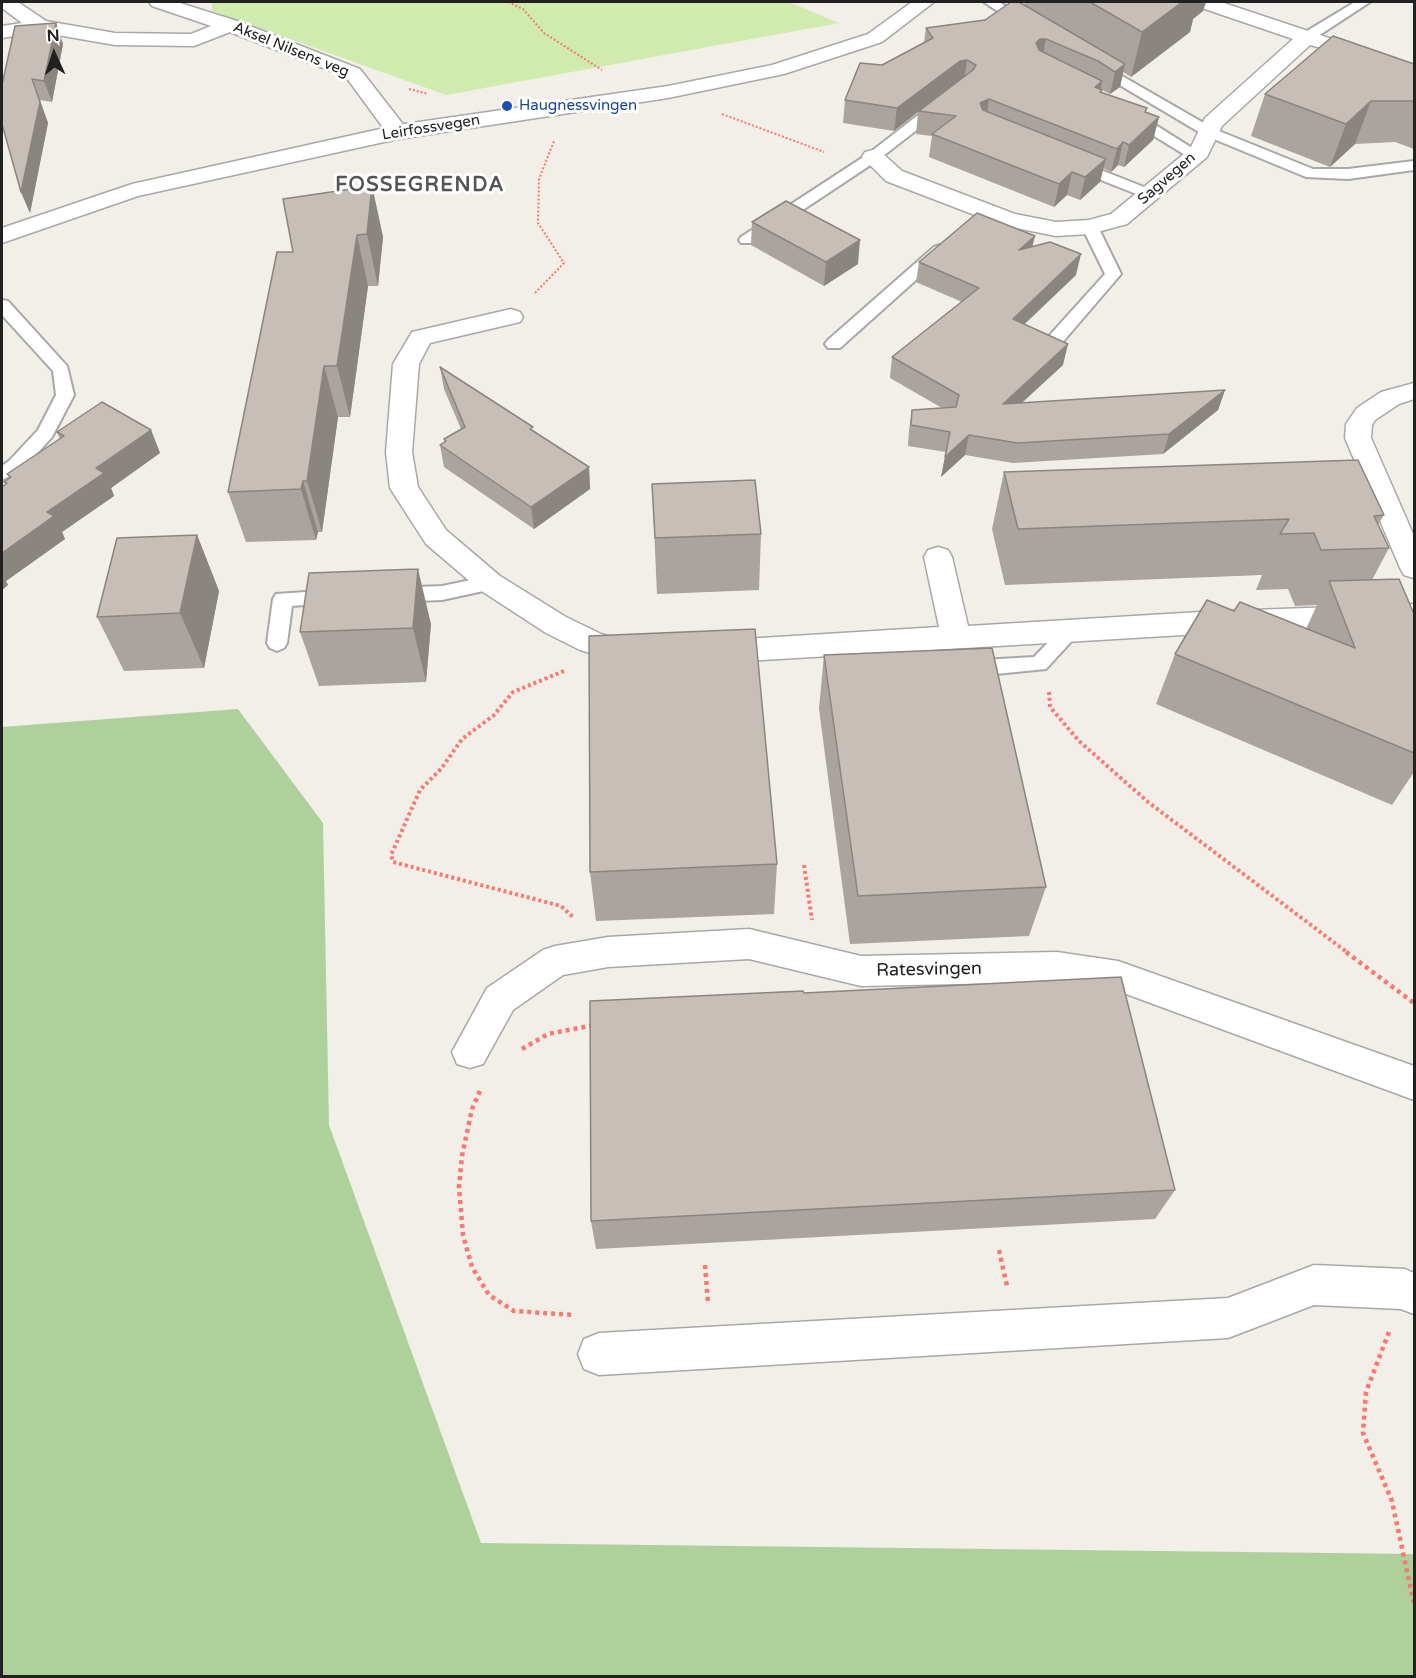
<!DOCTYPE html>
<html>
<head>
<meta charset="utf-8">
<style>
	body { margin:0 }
	#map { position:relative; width:1416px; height:1678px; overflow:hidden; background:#f2eee8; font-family:"Varela Round",sans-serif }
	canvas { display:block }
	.frame { position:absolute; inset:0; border:3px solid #212121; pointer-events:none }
	.north { position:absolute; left:24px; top:24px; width:60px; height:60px; -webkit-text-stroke:4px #fff; paint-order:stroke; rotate:357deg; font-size:16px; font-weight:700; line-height:24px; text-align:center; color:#212121 }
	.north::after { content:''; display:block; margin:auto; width:21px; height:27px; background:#212121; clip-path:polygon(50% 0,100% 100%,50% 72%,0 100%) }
</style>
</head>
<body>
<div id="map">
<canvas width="1416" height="1678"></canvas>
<div class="frame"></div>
<div class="north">N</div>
</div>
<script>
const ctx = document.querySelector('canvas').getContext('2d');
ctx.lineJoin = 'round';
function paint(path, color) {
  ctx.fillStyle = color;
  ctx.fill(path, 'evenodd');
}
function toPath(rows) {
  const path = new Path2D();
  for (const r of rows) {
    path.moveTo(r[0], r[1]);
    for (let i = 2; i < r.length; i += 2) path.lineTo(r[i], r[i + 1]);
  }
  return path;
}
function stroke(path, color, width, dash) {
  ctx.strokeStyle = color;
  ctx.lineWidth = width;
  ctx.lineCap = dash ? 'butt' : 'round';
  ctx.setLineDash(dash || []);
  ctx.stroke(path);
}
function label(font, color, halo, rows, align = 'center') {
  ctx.font = font + ' "Varela Round",sans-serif';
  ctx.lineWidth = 6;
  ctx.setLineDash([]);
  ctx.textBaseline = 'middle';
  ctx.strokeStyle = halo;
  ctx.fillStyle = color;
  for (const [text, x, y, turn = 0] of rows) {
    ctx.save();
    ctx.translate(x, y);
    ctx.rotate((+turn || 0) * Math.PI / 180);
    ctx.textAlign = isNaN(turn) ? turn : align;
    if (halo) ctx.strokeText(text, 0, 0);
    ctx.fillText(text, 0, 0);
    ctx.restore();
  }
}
paint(toPath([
	[212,2,789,2,839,23,446,95,212,11]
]), '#cfecae');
paint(toPath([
	[238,709,323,823,329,1125,481,1543,1414,1554,1414,1676,2,1676,2,727]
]), '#aed19c');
const service = toPath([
	[984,2,999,2,1033,24,1031,27,1021,27,984,2],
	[1355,2,1370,2,1312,40,1302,40,1300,37,1302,34,1355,2],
	[1096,61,1214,129,1313,169,1348,169,1414,161,1414,170,1348,179,1306,177,1204,135,1091,68,1089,65,1096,61],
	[940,101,947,105,945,108,878,160,753,243,741,243,739,240,741,237,868,154,935,102,940,101],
	[1130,111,1135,112,1203,155,1195,160,1190,158,1125,118,1123,115,1130,111],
	[1073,159,1154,191,1157,194,1149,199,1144,197,1068,167,1065,164,1073,159],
	[1090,222,1098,227,1121,274,1061,344,1049,344,1046,340,1049,336,1105,274,1082,227,1090,222],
	[940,245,948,250,946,253,840,348,828,348,825,344,828,340,934,247,940,245],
	[2,300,8,301,67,366,74,395,52,437,23,469,2,480,2,466,9,461,38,430,56,395,53,371,2,315,2,300],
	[490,576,497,578,500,583,497,588,442,600,393,602,386,600,383,595,386,590,393,588,442,586,490,576],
	[336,590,343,592,346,597,343,602,292,606,287,643,284,648,277,651,270,648,267,643,273,599,276,594,336,590],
	[1070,625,1077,627,1080,632,1046,669,965,677,958,674,955,669,958,664,965,661,1034,657,1063,627,1070,625]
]);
const minor = toPath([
	[2,2,18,2,46,21,115,33,191,34,211,26,152,6,149,2,177,2,237,21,360,69,409,132,406,137,398,139,390,137,346,77,230,32,194,46,115,45,40,32,2,38,2,26,22,23,2,8,2,2],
	[1194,2,1221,2,1332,39,1335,43,1332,47,1325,49,1310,45,1222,126,1207,157,1127,224,1090,234,1056,236,1001,225,886,181,862,157,865,152,873,150,881,152,902,171,1015,214,1056,222,1089,220,1111,214,1190,149,1205,118,1293,39,1196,6,1194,2],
	[511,309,520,312,523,317,520,322,430,343,419,364,412,452,418,487,446,530,500,576,566,617,601,634,642,646,646,654,642,662,631,665,580,650,546,633,480,590,426,544,390,488,386,452,393,364,412,332,511,309],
	[1414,383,1414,399,1399,404,1375,420,1372,425,1371,438,1414,536,1414,578,1404,575,1400,568,1345,438,1346,424,1357,408,1381,392,1414,383],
	[938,547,948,550,952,557,968,626,1200,612,1414,604,1414,626,1200,634,712,663,701,660,697,652,701,644,712,641,939,627,924,557,928,550,938,547],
	[749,929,861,956,1057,952,1118,961,1414,1066,1414,1100,1118,991,1057,982,861,986,749,959,608,967,563,975,513,1010,483,1064,470,1068,457,1064,452,1052,487,988,543,950,555,946,608,937,749,929],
	[1314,1265,1405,1269,1414,1273,1414,1314,1401,1309,1314,1305,1228,1338,599,1375,584,1369,578,1354,584,1339,599,1333,1228,1298,1314,1265]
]);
const tertiary = toPath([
	[912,2,934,2,882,42,784,74,668,98,398,139,138,196,2,243,2,228,132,184,398,125,668,86,772,65,868,34,912,2]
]);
stroke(service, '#a8a8a8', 4);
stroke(minor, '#a8a8a8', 3);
stroke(tertiary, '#a8a8a8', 3);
stroke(toPath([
	[508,2,523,9,544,33,602,70],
	[409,89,428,94],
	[722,114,824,152],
	[535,293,564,263,538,223,539,179,554,141]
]), '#fc776e', 2, [2, 2]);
stroke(toPath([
	[564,671,513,692,493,716,462,739,441,769,420,790,391,855,393,862,561,906,573,917],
	[1049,692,1050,707,1079,741,1148,802,1348,953],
	[804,865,812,920]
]), '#fc776e', 4, [3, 3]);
stroke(toPath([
	[1346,952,1414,1003],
	[522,1049,548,1034,594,1025],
	[480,1091,472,1109,462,1156,459,1187,463,1235,472,1267,489,1295,514,1311,575,1315],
	[999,1250,1007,1286],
	[705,1265,708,1302],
	[1389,1332,1366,1392,1363,1433,1392,1501,1414,1604]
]), '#fc776e', 4.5, [4, 4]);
paint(service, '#fff');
paint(minor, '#fff');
paint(tertiary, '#fff');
paint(toPath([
	[1025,2,1206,2,1203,11,1193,19,1190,32,1131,77,1123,72,1120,87,1110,94,1102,90,1101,93,1147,108,1146,112,1159,117,1153,140,1124,167,1118,165,1111,172,1103,168,1100,182,1080,200,1067,195,1054,207,929,157,932,136,916,134,918,112,894,131,843,123,845,100,882,65,924,42,926,28,985,20,1024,5],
	[56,23,63,44,52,102,40,100,48,123,30,213,21,192,2,124],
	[1414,64,1414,149,1395,142,1355,144,1330,167,1251,136,1265,94],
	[372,186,383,237,378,286,368,286,350,417,338,417,322,532,318,532,316,540,246,542,228,492,293,252],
	[752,222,858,264,824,286,751,245],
	[1032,247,1076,275,1024,324,1063,365,1022,403,1225,390,1218,410,1163,454,1013,463,965,455,941,477,946,452,908,446,909,430,912,410,942,408,890,378,892,357,962,302,916,282,919,262],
	[440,367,534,432,589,467,590,489,534,529,444,467,440,445,445,442,444,439,461,429,444,389],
	[151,430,160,453,111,488,114,496,62,532,65,539,6,581,8,585,2,590,2,487,6,484,4,482,9,478,7,474,60,439,57,432],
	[1004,472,1384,515,1378,525,1389,548,1372,580,1414,614,1414,772,1392,805,1156,704,1175,654,1234,611,1306,629,1317,605,1295,606,1288,589,1256,590,1262,575,1005,585,992,529],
	[652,484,761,534,759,590,657,594],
	[197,535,219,591,204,668,124,671,97,617],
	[431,624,426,682,319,686,300,632],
	[824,655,1046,887,1029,936,850,944,819,709],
	[777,864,774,914,596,921,590,872],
	[804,993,1175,1190,1155,1219,596,1249,591,1221]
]), '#aba39d');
paint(toPath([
	[1182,2,1206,2,1203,11,1193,19,1190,32,1131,77,1142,32],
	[56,23,63,44,52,102,44,81],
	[1040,39,1046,39,1042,61,1036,43],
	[967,60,964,82,919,111,918,112,894,131,897,108,960,61],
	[1125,64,1120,87,1110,94,1115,72],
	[32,79,48,123,30,213,21,192],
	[1102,81,1100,91,1102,90,1097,112,1095,87],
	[989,99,986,122,980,103],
	[1371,101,1355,144,1330,167,1346,124],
	[1159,117,1153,140,1124,167,1129,145],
	[1123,142,1118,165,1111,172,1117,149],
	[1106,159,1100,182,1080,200,1085,177],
	[1072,172,1067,195,1054,207,1059,184],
	[372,186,383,237,378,286,367,234],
	[357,235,368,286,350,417,337,366],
	[1035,236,1030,256,1019,250],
	[860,240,858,264,824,286,826,262],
	[1081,254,1076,275,1009,339,1013,319],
	[1068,344,1063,365,998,424,1003,404],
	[324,366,338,417,322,532,307,481],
	[1225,390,1218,410,1163,454,1169,434],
	[151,430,160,453,111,488,114,496,62,532,65,539,6,581,8,585,2,590,2,553,96,468],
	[969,435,965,455,941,477,945,457],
	[589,467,590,489,534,529,531,507],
	[303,481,318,532,316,540,301,489],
	[197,535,219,591,204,668,180,613],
	[418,569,431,624,426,682,413,628]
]), '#8b8580');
const building = toPath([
	[1011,2,1019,2,1125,64,1115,72,1098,61,1046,39,1040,39,1036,43,1039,50,1102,81,1095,87,1102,90,1100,92,1147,108,1145,112,1159,117,1129,145,1123,142,1117,149,989,99,980,103,983,110,1106,159,1085,177,1072,172,1059,184,932,134,956,116,919,111,973,70,976,65,967,60,960,61,897,108,845,100,860,63,882,65,933,38,926,28,985,20,1011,2],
	[1090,2,1182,2,1142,32,1090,2],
	[56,23,44,81,32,79,40,102,21,192,2,124,2,85,15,26,56,23],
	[1333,36,1414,64,1414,101,1371,101,1346,124,1265,94,1333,36],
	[372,186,367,234,357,235,337,366,324,366,307,481,303,481,301,489,228,492,277,252,293,252,283,199,372,186],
	[786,201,860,240,826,262,752,222,786,201],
	[977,213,1035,236,1019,250,1050,242,1081,254,1013,319,1068,344,1003,404,1225,390,1169,434,1017,443,969,435,945,457,950,432,911,425,912,410,956,407,959,395,892,357,979,288,919,262,977,213],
	[440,367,533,427,530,429,589,467,531,507,440,445,446,441,444,439,465,427,440,367],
	[102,402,151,430,96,468,104,473,47,512,54,516,2,553,2,487,7,483,4,482,11,477,7,474,64,436,57,432,102,402],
	[1358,460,1384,515,1374,516,1389,548,1321,550,1314,533,1280,534,1289,519,1018,529,1004,472,1358,460],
	[755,480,761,534,655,538,652,484,755,480],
	[197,535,180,613,97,617,117,538,197,535],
	[418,569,413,628,300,632,309,573,418,569],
	[1399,579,1414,614,1414,753,1175,654,1207,600,1234,611,1240,602,1355,648,1329,581,1399,579],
	[755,629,777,864,590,872,589,636,755,629],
	[992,648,1046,887,858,896,824,655,992,648],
	[1121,977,1175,1190,591,1221,590,1001,803,991,804,993,1121,977]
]);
paint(building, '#c7beb7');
stroke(building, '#8b8580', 1.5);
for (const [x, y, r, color] of [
	[507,106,6,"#1a4fb4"]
]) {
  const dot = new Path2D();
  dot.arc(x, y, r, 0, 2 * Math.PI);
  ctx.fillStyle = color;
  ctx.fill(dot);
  stroke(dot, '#fff', 2);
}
label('15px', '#212121', '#fff', [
	["Aksel Nilsens veg",291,50,22],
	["Leirfossvegen",431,128,-9],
	["Sagvegen",1167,179,-41]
]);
label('15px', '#164399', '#fff', [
	["Haugnessvingen",519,106]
], 'left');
label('18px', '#212121', '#fff', [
	["Ratesvingen",929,970,-1]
]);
ctx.letterSpacing = '1.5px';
label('bold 20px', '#545454', '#fff', [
	["FOSSEGRENDA",420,186]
]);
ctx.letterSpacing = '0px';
</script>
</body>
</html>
